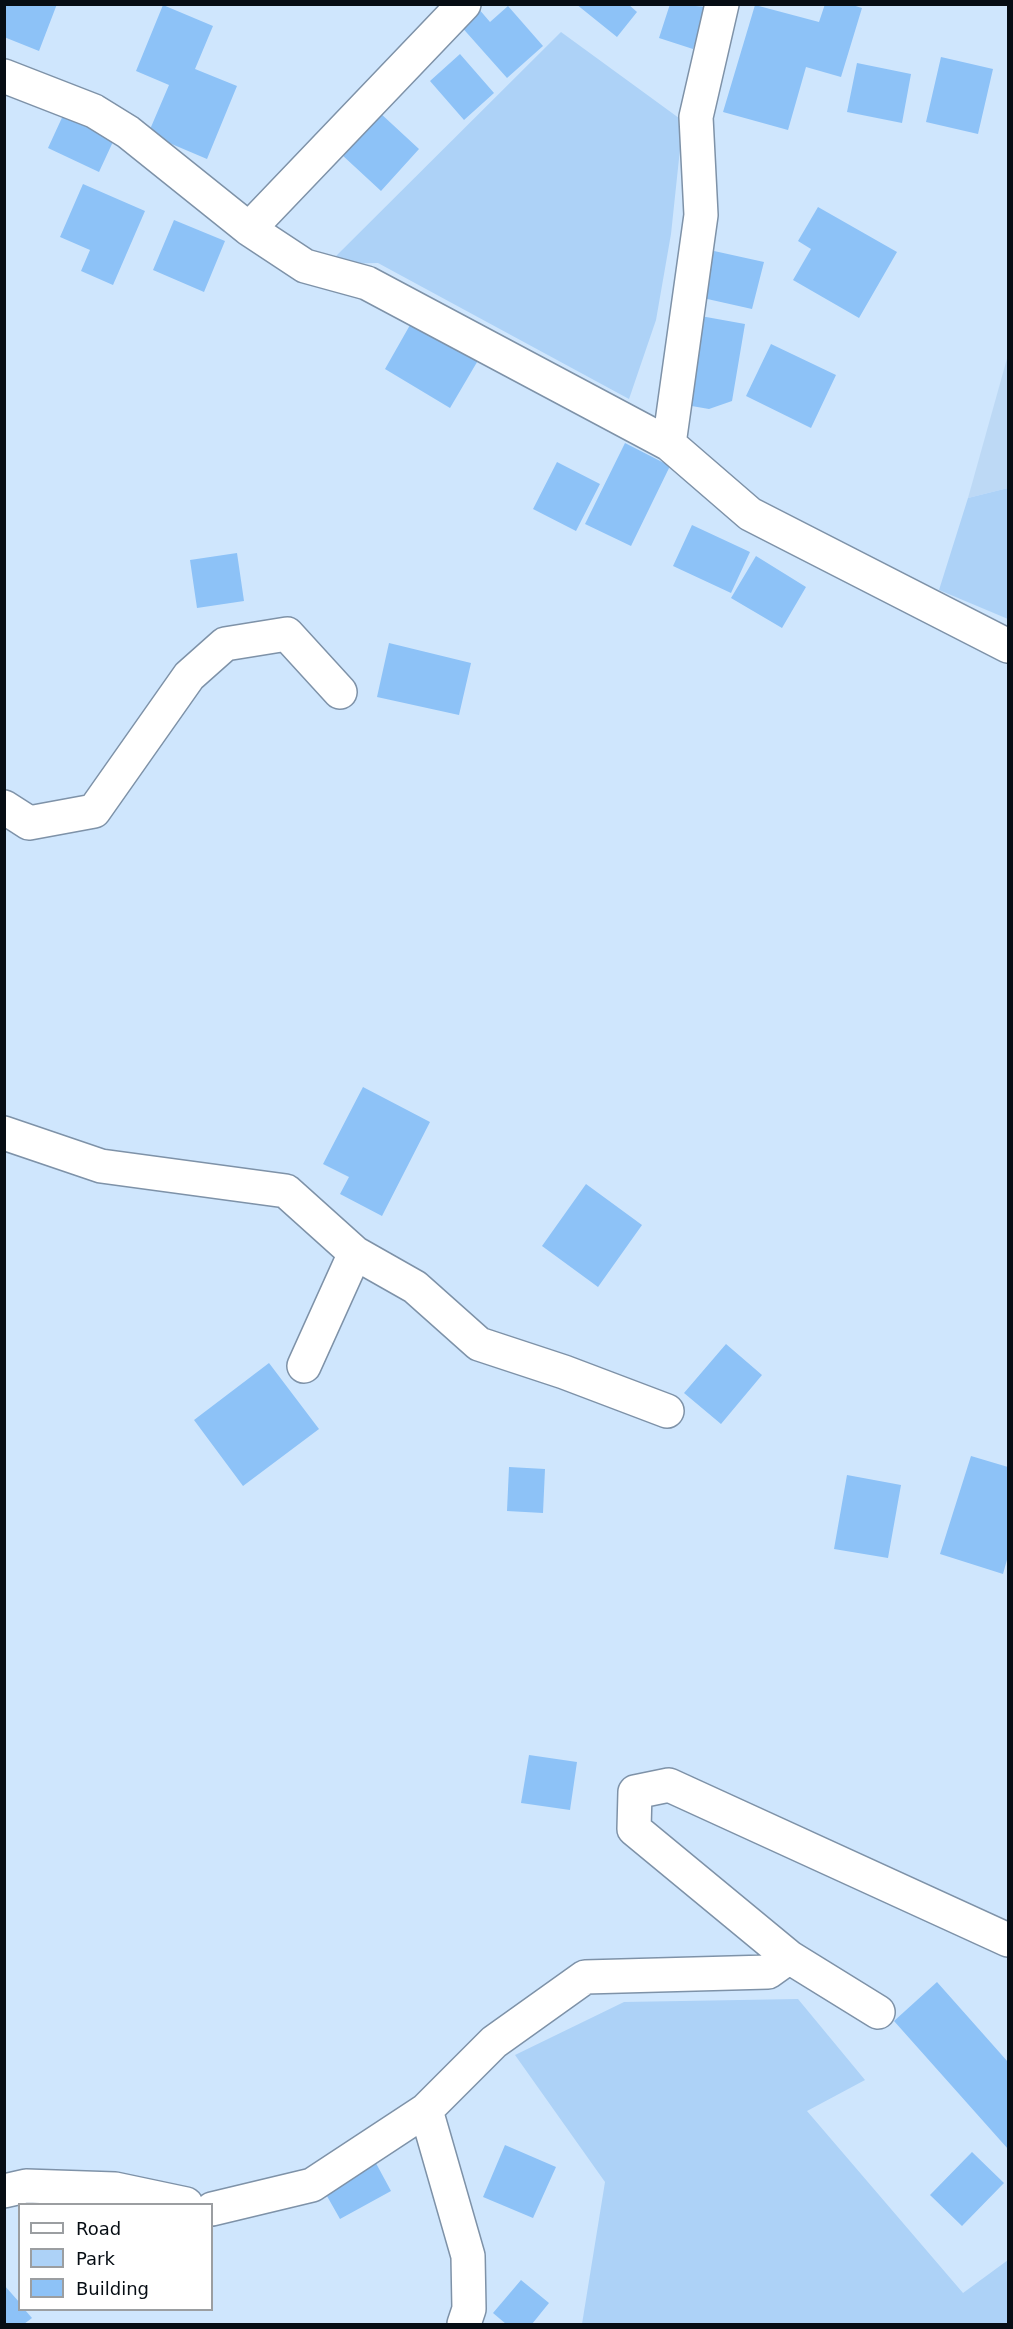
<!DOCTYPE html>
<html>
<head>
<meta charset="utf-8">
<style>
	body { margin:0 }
	#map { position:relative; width:1013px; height:2329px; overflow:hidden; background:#cfe6fd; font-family:"DejaVu Sans",sans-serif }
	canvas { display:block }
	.frame { position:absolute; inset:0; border:6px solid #060d14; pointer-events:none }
	.legend { position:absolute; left:18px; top:2203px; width:195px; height:108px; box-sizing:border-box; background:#fff; border:2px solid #9b9ea1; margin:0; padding:8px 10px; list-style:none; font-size:18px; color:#060d14 }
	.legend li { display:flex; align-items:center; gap:12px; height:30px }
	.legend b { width:30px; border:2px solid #9b9ea1 }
</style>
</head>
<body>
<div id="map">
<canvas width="1013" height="2329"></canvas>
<div class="frame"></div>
<ul class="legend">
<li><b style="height:8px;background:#fff"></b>Road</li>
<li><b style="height:16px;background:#add2f7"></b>Park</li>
<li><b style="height:16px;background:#8dc2f7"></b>Building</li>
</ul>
</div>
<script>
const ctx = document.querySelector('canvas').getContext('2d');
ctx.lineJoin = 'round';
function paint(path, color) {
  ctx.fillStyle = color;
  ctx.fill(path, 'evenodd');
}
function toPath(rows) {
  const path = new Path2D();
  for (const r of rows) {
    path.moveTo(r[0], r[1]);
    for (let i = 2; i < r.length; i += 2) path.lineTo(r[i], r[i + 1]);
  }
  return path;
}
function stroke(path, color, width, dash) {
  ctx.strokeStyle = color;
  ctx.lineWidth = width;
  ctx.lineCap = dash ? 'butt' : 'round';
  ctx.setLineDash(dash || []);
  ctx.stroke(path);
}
paint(toPath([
	[1008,355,1008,488,968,498]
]), '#bdd9f5');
paint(toPath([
	[561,32,683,121,671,234,656,320,629,399,378,263,328,264],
	[1008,488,1008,619,939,590,968,498],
	[798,1999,865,2080,807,2111,963,2293,1008,2260,1008,2324,582,2324,605,2182,515,2055,624,2002]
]), '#add2f7');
paint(toPath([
	[4,4,57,4,39,51,4,37],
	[576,4,628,4,637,12,617,37],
	[670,4,708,7,693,49,659,38],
	[825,4,849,4,862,8,841,77,806,67,788,130,723,112,755,5,819,22],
	[163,5,213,26,195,69,237,86,207,159,148,134,169,85,136,71],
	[508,6,543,46,507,78,459,24,478,8,490,22],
	[460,54,494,93,464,120,430,81],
	[941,57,993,69,978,134,926,122],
	[857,63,911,74,902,123,847,112],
	[66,109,117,133,99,172,48,148],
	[379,112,419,149,381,191,341,154],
	[83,184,145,211,113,285,81,271,90,250,60,237],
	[818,207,897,252,859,318,793,280,811,249,798,241],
	[174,220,225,241,204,292,153,270],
	[705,249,764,262,752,309,694,296],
	[695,315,745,324,732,401,709,409,680,404],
	[414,318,480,357,450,408,385,369],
	[771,344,836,375,811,428,746,396],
	[625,443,670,466,631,546,585,524],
	[557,462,600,484,576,531,533,509],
	[692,525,750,552,731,593,673,566],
	[237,553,244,601,197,608,190,560],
	[756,556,806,587,782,628,731,598],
	[389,643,471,663,459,715,377,697],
	[363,1087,430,1122,382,1216,340,1194,349,1177,323,1164],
	[586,1184,642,1225,598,1287,542,1246],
	[726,1344,762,1375,721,1424,684,1393],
	[269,1363,319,1429,243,1486,194,1420],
	[971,1456,1008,1467,1008,1556,1003,1574,940,1554],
	[509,1467,545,1469,543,1513,507,1511],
	[847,1475,901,1485,888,1558,834,1549],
	[529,1755,577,1762,570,1810,521,1803],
	[937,1982,1008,2062,1008,2149,894,2021],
	[505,2145,556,2167,533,2218,483,2197],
	[972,2152,1004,2183,962,2226,930,2195],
	[371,2154,391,2191,340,2219,319,2182],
	[521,2280,549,2303,532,2324,506,2324,493,2313],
	[4,2285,20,2303,20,2310,25,2310,32,2318,24,2324,4,2324]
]), '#8dc2f7');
const minor = toPath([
	[4,76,94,111,128,132,249,229,305,266,367,283,669,444,750,514,1008,646],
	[249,229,464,4],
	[669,444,701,215,696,117,722,4],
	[4,807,29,823,94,811,189,676,225,644,287,634,340,692],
	[4,1133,101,1166,286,1191,355,1253,415,1287,479,1344,564,1372,667,1411],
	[304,1366,355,1253],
	[878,2012,789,1957,634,1829,635,1792,669,1785,1008,1940],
	[426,2110,468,2256,469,2309,464,2324],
	[4,2191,26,2186,115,2189,186,2204],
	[212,2209,312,2185,426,2110,494,2042,585,1977,768,1972,789,1957]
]);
stroke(minor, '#7e92a8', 36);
stroke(minor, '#fff', 33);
</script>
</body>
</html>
